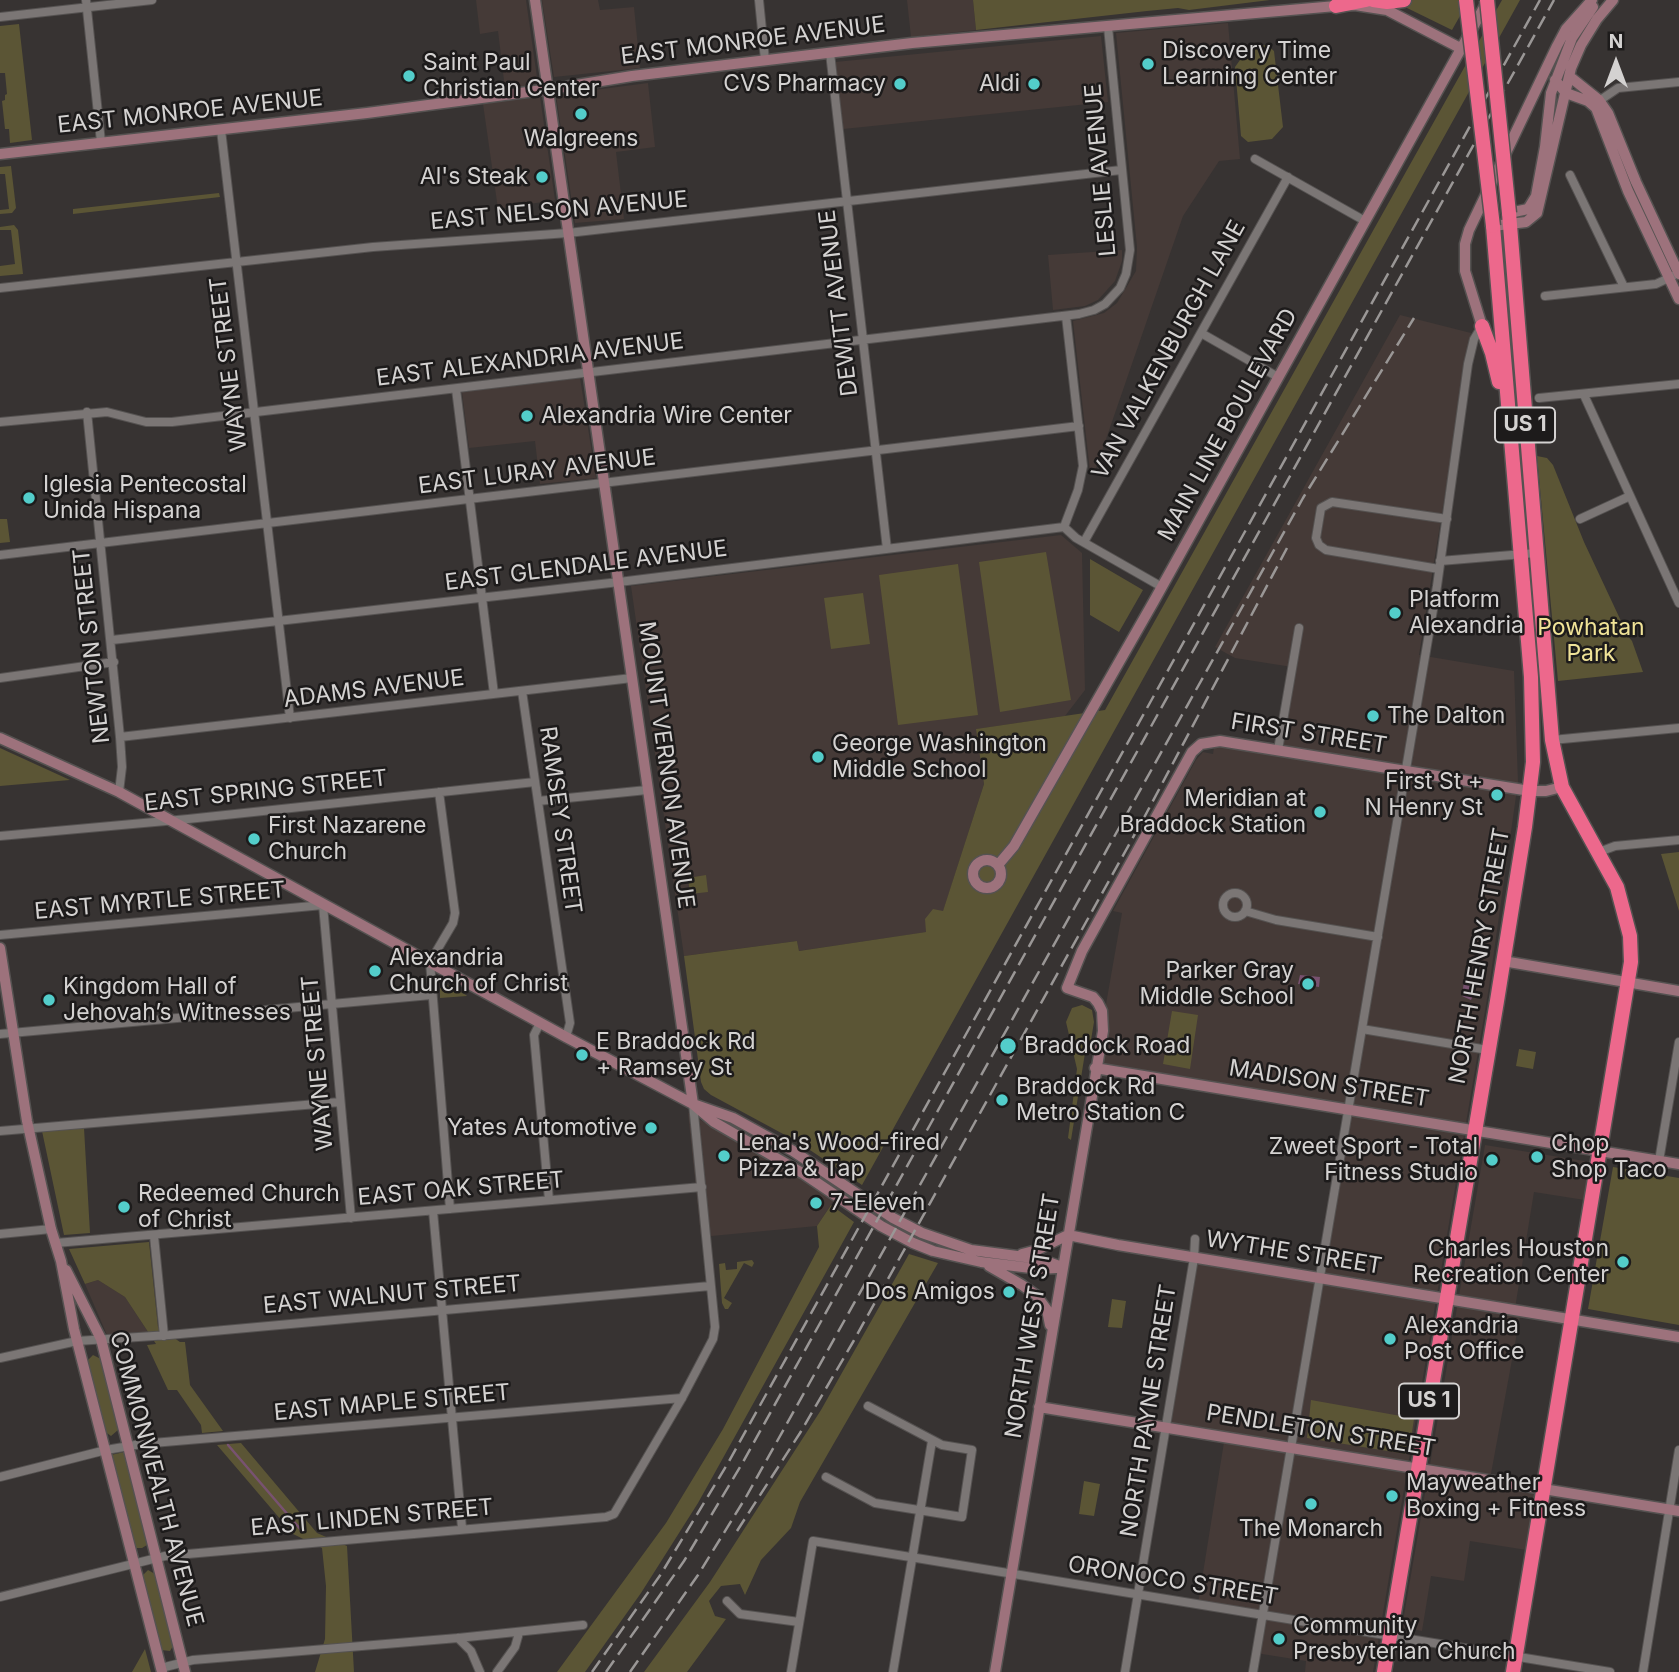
<!DOCTYPE html>
<html>
<head>
<meta charset="utf-8">
<style>
	body { margin:0 }
	#map { position:relative; width:1679px; height:1672px; overflow:hidden; background:#373332; font-family:Inter,sans-serif }
	canvas { display:block }
	.north { position:absolute; left:1581px; top:28px; width:70px; height:70px; -webkit-text-stroke:5px #1d1b1b; paint-order:stroke; rotate:0deg; font-size:19px; font-weight:700; line-height:28px; text-align:center; color:#d4d2d1 }
	.north::after { content:''; display:block; margin:auto; width:24px; height:32px; background:#d4d2d1; clip-path:polygon(50% 0,100% 100%,50% 72%,0 100%) }
</style>
</head>
<body>
<div id="map">
<canvas width="1679" height="1672"></canvas>
<div class="north">N</div>
</div>
<script>
const ctx = document.querySelector('canvas').getContext('2d');
ctx.lineJoin = 'round';
function paint(path, color) {
  ctx.fillStyle = color;
  ctx.fill(path, 'evenodd');
}
function toPath(rows) {
  const path = new Path2D();
  for (const r of rows) {
    if (r.length === 3) {
      path.moveTo(r[0] + r[2], r[1]);
      path.arc(r[0], r[1], r[2], 0, 2 * Math.PI);
      continue;
    }
    path.moveTo(r[0], r[1]);
    for (let i = 2; i < r.length; i += 2) path.lineTo(r[i], r[i + 1]);
  }
  return path;
}
function stroke(path, color, width, dash) {
  ctx.strokeStyle = color;
  ctx.lineWidth = width;
  ctx.lineCap = dash ? 'butt' : 'round';
  ctx.setLineDash(dash || []);
  ctx.stroke(path);
}
function label(font, color, halo, rows, align = 'center') {
  ctx.font = font + ' Inter,sans-serif';
  ctx.lineWidth = 5;
  ctx.setLineDash([]);
  ctx.textBaseline = 'middle';
  ctx.strokeStyle = halo;
  ctx.fillStyle = color;
  for (const [text, x, y, turn = 0] of rows) {
    ctx.save();
    ctx.translate(x, y);
    ctx.rotate((+turn || 0) * Math.PI / 180);
    ctx.textAlign = isNaN(turn) ? turn : align;
    if (halo) ctx.strokeText(text, 0, 0);
    ctx.fillText(text, 0, 0);
    ctx.restore();
  }
}
paint(toPath([
	[476,0,526,0,538,84,505,89,498,31,480,34],
	[542,0,598,0,600,10,634,7,640,68,554,77],
	[907,0,973,0,976,30,911,37],
	[1228,23,1240,159,1219,161,1183,216,1095,471,1090,471,1073,321,1104,313,1117,303,1136,271,1137,247,1116,33],
	[1101,36,1108,102,843,129,835,62],
	[648,83,655,147,616,152,624,219,575,223,556,95],
	[540,97,555,200,498,209,483,104],
	[1122,250,1122,261,1115,281,1098,300,1085,306,1053,310,1048,255],
	[1400,315,1471,333,1419,655,1514,671,1518,782,1489,987,1373,1672,1305,1672,1306,1661,1256,1653,1262,1615,1198,1604,1225,1436,1165,1426,1194,1256,1320,1277,1349,1108,1095,1067,1122,913,1113,911,1196,760,1203,752,1213,754,1215,741,1277,750,1292,667,1235,658,1215,647],
	[580,378,596,478,540,484,535,441,469,448,462,392],
	[1061,535,1082,553,1085,690,1065,716,977,729,984,784,943,912,927,932,799,951,797,941,684,956,631,586],
	[688,1113,836,1197,817,1226,701,1237],
	[1485,1145,1597,1163,1591,1201,1534,1192,1517,1296,1515,1309,1521,1311,1490,1479,1543,1488,1533,1551,1470,1541,1464,1581,1431,1576,1422,1631,1402,1627],
	[98,1280,125,1297,148,1332,107,1335,85,1284]
]), '#453a37');
paint(toPath([
	[973,0,1270,0,1189,10,1178,8,1147,11,976,30],
	[1412,0,1469,0,1452,30,1407,8,1405,4],
	[1502,0,1520,0,862,1185,798,1142,711,1095,704,1089,701,1082,684,956,797,941,799,951,926,932,925,919,933,909,943,911,984,784,976,729,1105,710],
	[19,24,32,140,10,143,9,129,5,129,2,101,5,100,5,95,7,94,5,73,0,73,0,26],
	[1267,45,1274,51,1283,127,1272,139,1248,142,1241,136,1235,67,1245,53,1242,47],
	[11,166,16,208,12,213,0,214,0,210,9,209,5,174,0,174,0,167],
	[219,193,220,197,73,214,73,209],
	[14,225,18,230,23,274,0,276,0,266,15,264,11,230,0,230,0,227],
	[1537,456,1547,458,1553,465,1584,542,1628,636,1632,641,1643,672,1558,681],
	[0,519,7,519,10,542,0,543],
	[1046,552,1071,700,1000,712,979,562],
	[1090,559,1143,590,1119,632,1090,615],
	[958,564,978,715,898,725,879,575],
	[863,593,870,644,831,649,824,598],
	[0,748,70,780,0,786],
	[1679,852,1679,911,1661,854],
	[706,875,708,892,690,894,688,878],
	[447,985,466,995,467,996,440,998,440,988],
	[1082,1005,1092,1010,1094,1022,1089,1052,1085,1053,1071,1140,1068,1138,1077,1069,1066,1022,1072,1008],
	[1172,1011,1198,1015,1190,1069,1163,1064],
	[1519,1049,1536,1052,1533,1069,1516,1066],
	[84,1128,90,1233,64,1235,42,1131],
	[1613,1167,1679,1178,1679,1325,1588,1309],
	[831,1205,854,1222,698,1503,641,1593,585,1672,557,1672,666,1523,723,1429,819,1247,817,1226],
	[149,1242,158,1327,180,1342,185,1342,190,1385,223,1431,202,1433,201,1425,177,1390,168,1390,147,1345,156,1344,125,1297,98,1280,85,1284,69,1249],
	[909,1254,938,1263,800,1502,791,1528,761,1560,745,1595,740,1584,721,1586,709,1601,715,1616,726,1619,687,1672,644,1672,710,1582,821,1410],
	[752,1260,754,1263,752,1267,744,1263,724,1298,732,1303,728,1309,725,1309,722,1303,719,1264,725,1263,726,1270,737,1269,737,1262],
	[1112,1299,1126,1301,1122,1328,1108,1327],
	[93,1355,101,1359,118,1424,118,1430,111,1436,104,1431,87,1361],
	[1311,1400,1412,1418,1414,1419,1409,1452,1406,1454,1307,1438],
	[241,1443,317,1533,347,1546,354,1672,315,1672,325,1639,326,1586,322,1548,293,1534,217,1445],
	[124,1452,147,1540,147,1545,142,1548,136,1548,111,1455],
	[1084,1481,1100,1484,1094,1516,1079,1514],
	[148,1570,155,1574,173,1646,170,1651,161,1650,142,1576],
	[145,1649,151,1672,132,1672]
]), '#5b5535');
paint(toPath([
	[1300,975,1320,977,1319,987,1298,984],
	[1475,979,1474,993,1471,1000,1462,996,1464,981]
]), '#785270');
stroke(toPath([
	[228,1445,301,1530]
]), '#785270', 2.5);
const street = toPath([
	[86,0,101,142],
	[759,0,765,60],
	[0,17,152,0],
	[830,53,887,549],
	[1596,103,1618,88,1679,82],
	[221,130,290,718],
	[1255,159,1365,221],
	[1570,175,1624,287],
	[0,288,373,247,568,233,1121,170],
	[1545,296,1656,284,1673,276],
	[1201,333,1278,377],
	[456,389,494,694],
	[1584,395,1679,603],
	[1539,398,1679,384],
	[87,412,120,737,122,767,119,792],
	[0,422,107,412,146,422,172,422,1079,314,1094,310,1105,304,1120,288,1126,274,1130,250,1108,27],
	[1580,519,1630,496],
	[1064,527,1076,538,1162,587],
	[1084,542,1288,177],
	[0,555,1079,426],
	[1440,561,1536,553],
	[1439,569,1326,550,1319,545,1316,538,1321,508,1332,502,1447,519],
	[112,640,619,582,1064,527,1078,490,1083,466,1066,316],
	[0,678,114,662],
	[522,691,570,1023,566,1037],
	[120,737,632,678],
	[1552,740,1679,728],
	[1278,750,1299,628],
	[439,792,455,913,453,923,430,962,450,1209],
	[538,801,647,790],
	[0,836,188,819,535,782],
	[1599,852,1615,846,1679,840],
	[1235,905,12],
	[1245,911,1276,920,1378,937],
	[0,935,323,905,351,1218],
	[540,1023,534,1035,549,1200],
	[1362,1029,1488,1050],
	[0,1034,431,995],
	[0,1131,340,1102],
	[1659,1161,1679,1042],
	[433,1211,462,1528],
	[0,1234,51,1229],
	[154,1236,164,1336],
	[56,1243,702,1187],
	[0,1358,77,1341,169,1335,710,1286],
	[0,1477,106,1450,141,1444,682,1398],
	[826,1477,875,1503,962,1517,972,1450,942,1445,868,1406],
	[0,1597,165,1556,606,1517,614,1514,682,1398,713,1339,715,1327,693,1104],
	[727,1601,740,1614,799,1622],
	[458,1638,471,1651,480,1672],
	[161,1668,193,1660,458,1638,583,1625],
	[497,1672,515,1647,519,1633],
	[791,1672,813,1541,1610,1672],
	[893,1672,932,1441],
	[1125,1672,1194,1258,1195,1239],
	[1253,1672,1437,586,1468,364,1474,339,1482,326],
	[1643,1672,1679,1450]
]);
const secondary = toPath([
	[535,0,693,1104],
	[1569,76,1599,100,1608,113,1636,182,1679,274],
	[1555,80,1566,93,1588,101,1596,108,1628,191,1679,299],
	[0,154,367,113,558,88,632,76,912,43,1336,6,1355,5,1387,10,1462,49],
	[1509,213,1528,209,1536,196,1545,147,1551,93,1572,38,1593,7],
	[1493,226,1526,222,1537,213,1571,68,1581,45,1597,19,1613,0],
	[1482,326,1465,271,1465,244,1469,230,1557,46,1566,29,1592,0],
	[0,738,119,792,566,1037,693,1104,733,1118,793,1151,893,1218,922,1233,971,1250,1040,1259,1062,1267],
	[987,874,14],
	[998,865,1014,846,1154,601,1487,2],
	[0,948,27,1121,51,1229,61,1261,74,1329,162,1672],
	[1503,961,1679,991],
	[1095,1068,1679,1164],
	[695,1106,714,1122,804,1174,881,1226,913,1243,933,1251,981,1262,1039,1269,1056,1268],
	[1068,1235,1118,1245,1679,1337],
	[1022,1254,1037,1250,1068,1235],
	[989,1266,1022,1285,1036,1295,1047,1310,1050,1325],
	[66,1270,101,1339,185,1672],
	[1039,1407,1679,1511],
	[995,1672,1103,1031,1102,1011,1098,1003,1093,997,1067,988,1082,951,1192,752,1201,744,1220,741,1530,791,1546,791,1562,787]
]);
const highway = toPath([
	[1373,0,1387,2,1404,0],
	[1336,6,1366,0],
	[1509,213,1552,740,1562,787,1617,887,1630,936,1631,962,1513,1672],
	[1482,326,1492,353,1499,382],
	[1384,1672,1497,1001,1525,827,1533,762,1531,677,1493,226]
]);
stroke(street, '#555251', 10);
stroke(secondary, '#555251', 13);
stroke(highway, '#555251', 17);
stroke(street, '#7b7675', 8);
stroke(secondary, '#9d727c', 10);
stroke(highway, '#ed688c', 14);
stroke(toPath([
	[737,1531,800,1433,853,1342,1146,814,1287,548],
	[592,1672,661,1574,728,1463,1540,0],
	[606,1672,684,1561,743,1462,1554,0],
	[630,1672,698,1575,746,1497,1303,498,1414,318]
]), '#9a9796', 2.5, [14, 7]);
const highwayBridge = toPath([
	[1466,0,1493,226],
	[1487,0,1509,213]
]);
stroke(highwayBridge, '#555251', 17, []);
stroke(highwayBridge, '#ed688c', 14);
for (const [x, y, r, color] of [
	[1148,64,7,"#53cdca"],
	[409,76,7,"#53cdca"],
	[900,84,7,"#53cdca"],
	[1034,84,7,"#53cdca"],
	[581,114,7,"#53cdca"],
	[542,177,7,"#53cdca"],
	[527,416,7,"#53cdca"],
	[29,498,7,"#53cdca"],
	[1395,613,7,"#53cdca"],
	[1373,716,7,"#53cdca"],
	[818,757,7,"#53cdca"],
	[1497,795,7,"#53cdca"],
	[1320,812,7,"#53cdca"],
	[254,839,7,"#53cdca"],
	[375,971,7,"#53cdca"],
	[1308,984,7,"#53cdca"],
	[49,1000,7,"#53cdca"],
	[1008,1046,9,"#53cdca"],
	[582,1055,7,"#53cdca"],
	[1002,1100,7,"#53cdca"],
	[651,1128,7,"#53cdca"],
	[724,1156,7,"#53cdca"],
	[1537,1157,7,"#53cdca"],
	[1492,1160,7,"#53cdca"],
	[816,1203,7,"#53cdca"],
	[124,1207,7,"#53cdca"],
	[1623,1262,7,"#53cdca"],
	[1009,1292,7,"#53cdca"],
	[1390,1339,7,"#53cdca"],
	[1392,1496,7,"#53cdca"],
	[1311,1504,7,"#53cdca"],
	[1279,1639,7,"#53cdca"]
]) {
  const dot = new Path2D();
  dot.arc(x, y, r, 0, 2 * Math.PI);
  ctx.fillStyle = color;
  ctx.fill(dot);
  stroke(dot, '#1d1b1b', 2.5);
}
for (const [x, y, w] of [
	[1525,425,60],
	[1429,1401,60]
]) {
  const box = new Path2D();
  box.roundRect(x - w / 2, y - 17.5, w, 35, 5);
  ctx.fillStyle = '#1d1b1b';
  ctx.fill(box);
  stroke(box, '#d4d2d1', 2);
}
label('bold 21px', '#d4d2d1', null, [
	["US 1",1525,425],
	["US 1",1429,1401]
]);
label('23px', '#d4d2d1', '#1d1b1b', [
	["EAST MONROE AVENUE",753,41,-7],
	["EAST MONROE AVENUE",190,112,-6],
	["LESLIE AVENUE",1101,170,-95],
	["EAST NELSON AVENUE",559,211,-5],
	["DEWITT AVENUE",839,303,-97],
	["VAN VALKENBURGH LANE",1169,350,-61],
	["EAST ALEXANDRIA AVENUE",530,360,-7],
	["WAYNE STREET",229,364,-97],
	["MAIN LINE BOULEVARD",1228,425,-61],
	["EAST LURAY AVENUE",537,472,-7],
	["EAST GLENDALE AVENUE",586,566,-7],
	["NEWTON STREET",92,646,-96],
	["ADAMS AVENUE",374,689,-7],
	["FIRST STREET",1309,734,9],
	["MOUNT VERNON AVENUE",666,765,82],
	["EAST SPRING STREET",266,791,-6],
	["RAMSEY STREET",560,820,82],
	["EAST MYRTLE STREET",160,901,-5],
	["NORTH HENRY STREET",1480,956,-80],
	["WAYNE STREET",318,1063,-95],
	["MADISON STREET",1329,1084,9],
	["EAST OAK STREET",461,1189,-5],
	["WYTHE STREET",1294,1253,9],
	["EAST WALNUT STREET",392,1295,-5],
	["NORTH WEST STREET",1033,1316,-81],
	["EAST MAPLE STREET",392,1403,-5],
	["NORTH PAYNE STREET",1149,1411,-81],
	["PENDLETON STREET",1321,1431,9],
	["COMMONWEALTH AVENUE",156,1479,75],
	["EAST LINDEN STREET",372,1518,-5],
	["ORONOCO STREET",1173,1581,9]
]);
label('23px', '#d4d2d1', '#1d1b1b', [
	["Discovery Time",1162,51],
	["Learning Center",1162,77],
	["Saint Paul",423,63],
	["Christian Center",423,89],
	["CVS Pharmacy",886,84,"right"],
	["Aldi",1020,84,"right"],
	["Walgreens",581,139,"center"],
	["Al's Steak",528,177,"right"],
	["Alexandria Wire Center",541,416],
	["Iglesia Pentecostal",43,485],
	["Unida Hispana",43,511],
	["Platform",1409,600],
	["Alexandria",1409,626],
	["The Dalton",1387,716],
	["George Washington",832,744],
	["Middle School",832,770],
	["First St +",1483,782,"right"],
	["N Henry St",1483,808,"right"],
	["Meridian at",1306,799,"right"],
	["Braddock Station",1306,825,"right"],
	["First Nazarene",268,826],
	["Church",268,852],
	["Alexandria",389,958],
	["Church of Christ",389,984],
	["Parker Gray",1294,971,"right"],
	["Middle School",1294,997,"right"],
	["Kingdom Hall of",63,987],
	["Jehovah’s Witnesses",63,1013],
	["E Braddock Rd",596,1042],
	["+ Ramsey St",596,1068],
	["Braddock Road",1024,1046],
	["Braddock Rd",1016,1087],
	["Metro Station C",1016,1113],
	["Yates Automotive",637,1128,"right"],
	["Lena's Wood-fired",738,1143],
	["Pizza & Tap",738,1169],
	["Chop",1551,1144],
	["Shop Taco",1551,1170],
	["Zweet Sport - Total",1478,1147,"right"],
	["Fitness Studio",1478,1173,"right"],
	["Redeemed Church",138,1194],
	["of Christ",138,1220],
	["7-Eleven",830,1203],
	["Charles Houston",1609,1249,"right"],
	["Recreation Center",1609,1275,"right"],
	["Dos Amigos",995,1292,"right"],
	["Alexandria",1404,1326],
	["Post Office",1404,1352],
	["Mayweather",1406,1483],
	["Boxing + Fitness",1406,1509],
	["The Monarch",1311,1529,"center"],
	["Community",1293,1626],
	["Presbyterian Church",1293,1652]
], 'left');
label('23px', '#f0e397', '#1d1b1b', [
	["Powhatan",1591,628],
	["Park",1591,654]
]);
</script>
</body>
</html>
